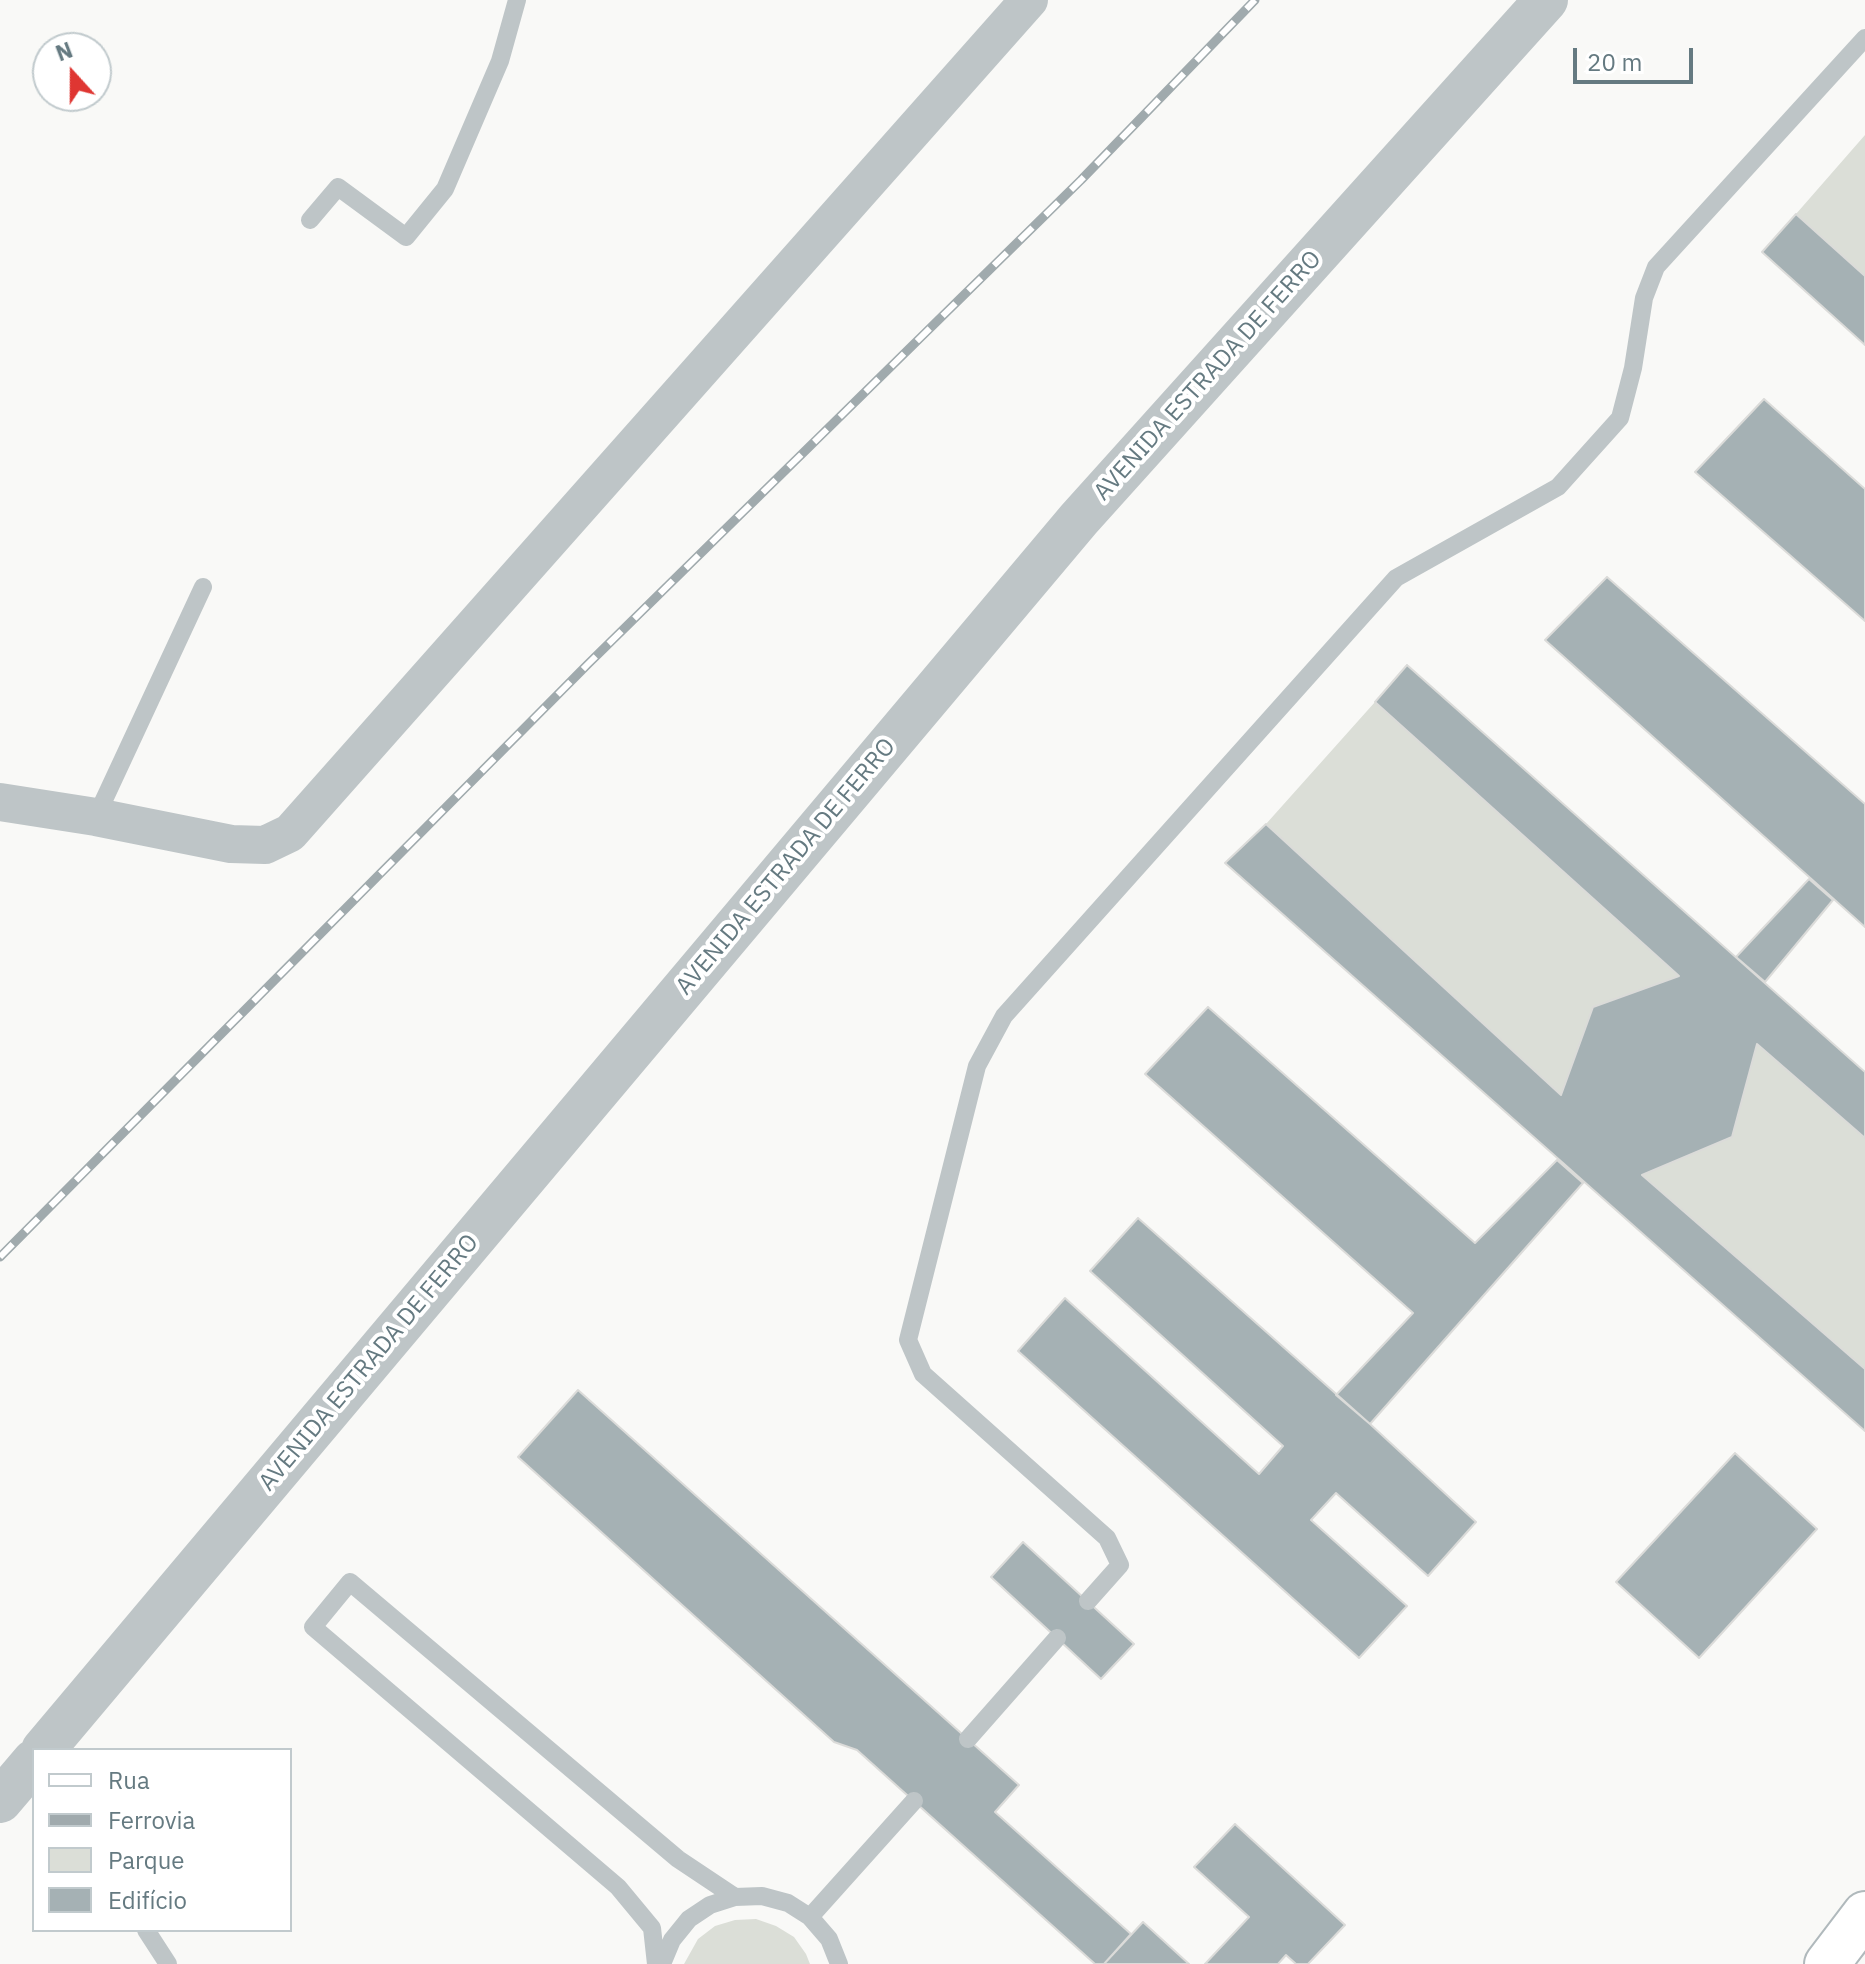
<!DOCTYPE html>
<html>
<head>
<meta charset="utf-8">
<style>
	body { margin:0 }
	#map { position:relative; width:1865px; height:1964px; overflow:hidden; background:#f9f9f7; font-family:"IBM Plex Sans",sans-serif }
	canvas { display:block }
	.legend { position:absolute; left:32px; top:1748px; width:260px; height:184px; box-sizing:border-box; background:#fff; border:2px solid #c1cacd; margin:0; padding:10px 14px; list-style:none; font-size:24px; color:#657a81 }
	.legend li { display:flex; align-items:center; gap:16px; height:40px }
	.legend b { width:40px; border:2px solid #c1cacd }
	.north { position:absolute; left:32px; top:32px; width:80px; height:80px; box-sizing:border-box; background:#fff; border:2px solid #c1cacd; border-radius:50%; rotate:339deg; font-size:22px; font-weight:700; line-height:32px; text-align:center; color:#657a81 }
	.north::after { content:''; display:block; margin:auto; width:28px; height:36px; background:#df3632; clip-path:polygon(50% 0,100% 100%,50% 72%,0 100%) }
	.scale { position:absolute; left:1573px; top:48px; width:120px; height:36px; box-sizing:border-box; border:4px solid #657a81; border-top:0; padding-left:10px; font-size:24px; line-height:28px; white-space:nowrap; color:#657a81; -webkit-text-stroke:6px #fff; paint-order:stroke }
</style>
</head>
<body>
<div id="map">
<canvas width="1865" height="1964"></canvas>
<ul class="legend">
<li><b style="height:10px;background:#fff"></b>Rua</li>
<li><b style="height:10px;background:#a0aaad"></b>Ferrovia</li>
<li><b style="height:22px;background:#dbded7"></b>Parque</li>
<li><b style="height:22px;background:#a5b1b4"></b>Edifício</li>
</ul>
<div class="north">N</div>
<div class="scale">20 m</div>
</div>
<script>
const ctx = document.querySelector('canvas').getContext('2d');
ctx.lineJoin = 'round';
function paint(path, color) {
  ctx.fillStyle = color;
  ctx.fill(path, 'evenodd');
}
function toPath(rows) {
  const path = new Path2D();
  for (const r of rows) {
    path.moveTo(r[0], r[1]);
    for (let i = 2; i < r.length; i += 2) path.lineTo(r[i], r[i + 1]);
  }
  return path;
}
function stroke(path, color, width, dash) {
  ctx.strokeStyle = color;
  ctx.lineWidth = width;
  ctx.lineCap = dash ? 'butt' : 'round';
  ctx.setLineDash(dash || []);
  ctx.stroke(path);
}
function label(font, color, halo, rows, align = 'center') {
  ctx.font = font + ' "IBM Plex Sans",sans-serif';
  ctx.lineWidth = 8;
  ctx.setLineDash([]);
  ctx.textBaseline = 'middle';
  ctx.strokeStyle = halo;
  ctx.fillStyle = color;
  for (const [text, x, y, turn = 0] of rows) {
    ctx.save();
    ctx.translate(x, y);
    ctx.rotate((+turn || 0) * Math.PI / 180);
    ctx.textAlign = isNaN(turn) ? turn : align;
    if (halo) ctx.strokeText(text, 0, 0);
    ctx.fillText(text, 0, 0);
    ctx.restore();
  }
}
paint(toPath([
	[1865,135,1865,276,1796,214],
	[1375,702,1679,976,1593,1007,1561,1095,1266,824],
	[1757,1044,1865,1138,1865,1369,1642,1175,1732,1136],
	[756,1919,776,1926,794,1937,806,1954,810,1964,684,1964,698,1939,715,1926,735,1920]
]), '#dbded7');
const building = toPath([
	[1796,214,1865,276,1865,345,1762,252,1796,214],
	[1764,399,1865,489,1865,621,1695,472,1764,399],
	[1607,577,1865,804,1865,927,1545,640,1607,577],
	[1407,665,1865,1072,1865,1138,1757,1044,1732,1137,1642,1175,1865,1369,1865,1431,1225,863,1266,824,1561,1095,1593,1007,1679,976,1375,702,1407,665],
	[1809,879,1833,900,1765,982,1736,957,1809,879],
	[1208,1007,1475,1243,1557,1160,1583,1183,1370,1424,1336,1395,1413,1313,1145,1074,1208,1007],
	[1138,1218,1370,1424,1476,1522,1428,1576,1336,1493,1311,1520,1407,1606,1359,1658,1018,1351,1065,1298,1259,1474,1283,1446,1090,1271,1138,1218],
	[578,1390,1019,1785,995,1812,1131,1934,1104,1964,1095,1964,857,1750,834,1742,518,1457,578,1390],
	[1735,1453,1817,1529,1699,1658,1616,1582,1735,1453],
	[1023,1542,1134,1644,1101,1679,991,1577,1023,1542],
	[1235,1824,1345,1925,1308,1964,1296,1964,1286,1955,1278,1964,1205,1964,1249,1917,1194,1867,1235,1824],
	[1143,1922,1189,1964,1104,1964,1143,1922]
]);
paint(building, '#a5b1b4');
stroke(building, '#dbdbd9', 2);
const secondary = toPath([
	[1827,1964,1865,1914]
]);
stroke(secondary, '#b0b9bc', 48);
stroke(toPath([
	[310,220,338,187,406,237,445,189,500,61,517,0],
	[96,817,203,587],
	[1088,1601,1120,1565,1107,1538,923,1374,908,1340,977,1066,1004,1016,1396,578,1558,487,1620,418,1633,368,1644,298,1656,267,1865,38],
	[968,1739,1057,1638],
	[810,1917,914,1801],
	[146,1930,168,1964],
	[656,1964,652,1928,618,1887,313,1627,350,1582,678,1859,735,1897],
	[662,1964,672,1940,689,1919,710,1905,735,1897,762,1896,788,1903,810,1917,829,1939,839,1964]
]), '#bec5c7', 18);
stroke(toPath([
	[0,802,96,817,231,844,265,845,290,833,1029,0]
]), '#bec5c7', 38);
stroke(toPath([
	[43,1750,1079,519,1546,0],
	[0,1801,34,1761]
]), '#bec5c7', 44);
stroke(secondary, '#fff', 44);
const rail = toPath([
	[0,1257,588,664,1081,180,1255,0]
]);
stroke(rail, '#a0aaad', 9);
stroke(rail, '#fff', 6, [18]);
label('24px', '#657a81', '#fff', [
	["AVENIDA ESTRADA DE FERRO",1208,376,-48],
	["AVENIDA ESTRADA DE FERRO",786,867,-50],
	["AVENIDA ESTRADA DE FERRO",369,1363,-50]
]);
</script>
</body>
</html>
